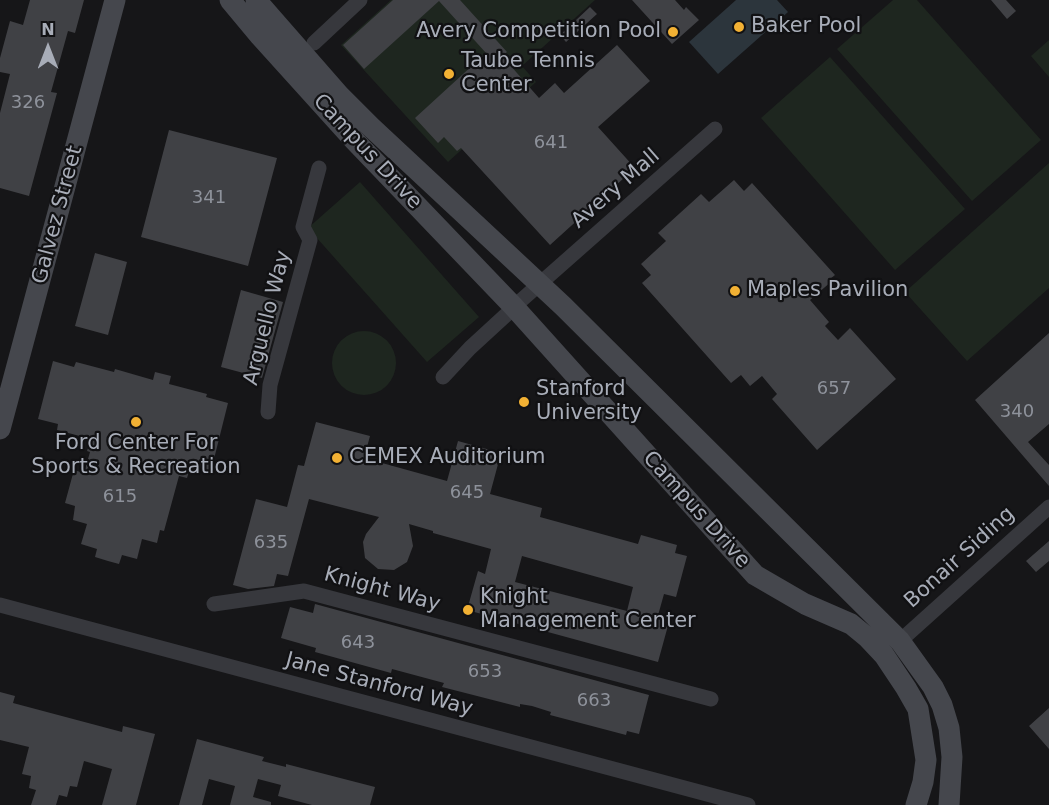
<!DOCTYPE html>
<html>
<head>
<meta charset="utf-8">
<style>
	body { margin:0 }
	#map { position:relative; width:1049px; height:805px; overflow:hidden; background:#161618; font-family:"DejaVu Sans",sans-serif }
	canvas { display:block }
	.north { position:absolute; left:18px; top:18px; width:60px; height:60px; -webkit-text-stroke:4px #111113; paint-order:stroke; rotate:0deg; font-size:16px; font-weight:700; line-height:24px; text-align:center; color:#a8adb8 }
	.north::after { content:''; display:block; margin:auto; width:21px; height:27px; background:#a8adb8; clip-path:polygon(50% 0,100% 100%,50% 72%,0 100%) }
</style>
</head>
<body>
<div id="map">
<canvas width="1049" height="805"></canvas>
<div class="north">N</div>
</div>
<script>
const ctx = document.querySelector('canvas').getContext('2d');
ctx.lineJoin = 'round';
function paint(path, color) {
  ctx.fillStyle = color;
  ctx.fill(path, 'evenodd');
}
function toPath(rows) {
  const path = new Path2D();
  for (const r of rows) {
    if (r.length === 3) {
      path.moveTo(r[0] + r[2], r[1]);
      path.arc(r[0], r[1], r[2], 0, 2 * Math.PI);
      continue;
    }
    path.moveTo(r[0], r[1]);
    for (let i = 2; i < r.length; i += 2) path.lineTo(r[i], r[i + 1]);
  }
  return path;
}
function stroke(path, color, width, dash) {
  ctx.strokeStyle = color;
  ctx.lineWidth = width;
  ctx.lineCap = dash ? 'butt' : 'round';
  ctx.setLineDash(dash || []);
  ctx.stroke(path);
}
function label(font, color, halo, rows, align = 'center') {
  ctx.font = font + ' "DejaVu Sans",sans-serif';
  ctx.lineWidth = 4.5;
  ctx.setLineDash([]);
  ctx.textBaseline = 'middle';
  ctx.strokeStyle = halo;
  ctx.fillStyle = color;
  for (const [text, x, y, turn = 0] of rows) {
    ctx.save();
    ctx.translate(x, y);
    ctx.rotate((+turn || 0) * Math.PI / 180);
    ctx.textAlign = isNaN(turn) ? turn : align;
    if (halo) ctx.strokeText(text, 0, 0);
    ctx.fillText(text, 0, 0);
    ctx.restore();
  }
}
paint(toPath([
	[391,0,595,0,522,66,536,82,448,162,341,45],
	[893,0,917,0,1041,140,972,201,837,49],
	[1049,40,1049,77,1031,56],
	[830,57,965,209,895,270,761,118],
	[1049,163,1049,288,967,361,905,292],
	[360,182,479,317,427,362,308,228],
	[364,363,32]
]), '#1e261f');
paint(toPath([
	[736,0,777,0,788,12,718,74,689,42]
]), '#2c353c');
paint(toPath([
	[30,0,84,0,75,33,68,31,51,92,57,93,29,196,0,188,0,113,10,74,0,72,0,58,10,21,23,25],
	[393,0,460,0,507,52,502,56,539,98,555,83,564,93,617,45,650,81,598,127,635,168,550,245,461,148,457,151,444,137,438,143,415,118,486,53,439,1,364,69,343,45],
	[632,0,675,0,684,10,686,7,699,20,672,44],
	[991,0,1006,0,1016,11,1007,19],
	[590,7,597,14,566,42,560,35],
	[169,130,277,158,248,266,141,237],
	[734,180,744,191,752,183,835,275,830,279,832,281,810,300,829,322,825,326,838,340,850,328,896,379,817,450,772,399,777,394,762,376,750,386,741,375,731,383,642,283,651,275,641,264,666,241,658,233,701,194,709,202],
	[95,253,127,262,108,335,75,326],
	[241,290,283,302,262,378,221,367],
	[1049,333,1049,424,1028,442,1049,465,1049,486,975,400],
	[53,361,74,367,76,362,114,372,115,369,153,380,155,372,171,376,169,384,207,394,206,397,228,403,211,471,191,465,187,478,179,476,164,531,160,530,157,543,142,539,137,559,122,555,119,564,108,561,95,557,97,549,81,544,87,524,73,520,75,506,65,503,74,470,84,473,90,452,87,451,91,439,57,430,58,424,38,419],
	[316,422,370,436,364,458,447,481,458,441,501,453,490,494,542,508,540,517,638,544,641,535,677,545,675,553,687,556,676,597,664,594,657,619,669,622,658,662,467,610,478,571,485,574,491,549,433,533,433,531,409,524,413,546,407,562,394,570,378,569,365,558,363,542,366,534,379,517,309,499,288,576,277,574,274,586,248,589,233,585,256,499,287,507,298,465,304,466],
	[522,556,633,587,627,611,515,582],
	[1049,541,1049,561,1036,572,1026,561],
	[315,604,649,695,639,734,627,731,626,735,550,715,551,712,532,706,520,704,520,707,442,687,444,683,392,669,391,673,315,652,316,648,281,638,290,607,313,613],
	[0,692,15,696,13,703,122,732,123,726,155,734,136,805,102,805,112,769,84,761,77,787,70,786,67,797,59,795,56,805,31,805,36,790,29,788,31,776,22,774,29,747,0,740],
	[1049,708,1049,749,1029,726],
	[197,739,264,757,262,761,286,767,286,764,375,787,370,805,312,805,278,796,281,785,258,779,253,797,271,802,271,805,230,805,235,786,209,779,202,805,179,805]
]), '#404145');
stroke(toPath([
	[314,43,360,0],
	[544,280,715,129],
	[517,304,534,289],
	[443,377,470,348,507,314],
	[268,412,270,385,310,240,303,227,319,168],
	[214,604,304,591,711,699],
	[0,605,748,805],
	[900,641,1049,507]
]), '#37383d', 15);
stroke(toPath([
	[230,0,260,36,354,140,514,307,755,575,805,604,851,624,868,638,884,655,906,688,918,709,926,760,923,782,916,805],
	[256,0,339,95,371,127,563,306,900,641,933,687,942,705,949,728,952,757,949,805],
	[0,429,115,0]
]), '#45474d', 21);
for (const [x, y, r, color] of [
	[739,27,6,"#f2b134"],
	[673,32,6,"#f2b134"],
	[449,74,6,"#f2b134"],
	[735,291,6,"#f2b134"],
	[524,402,6,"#f2b134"],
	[136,422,6,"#f2b134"],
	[337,458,6,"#f2b134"],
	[468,610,6,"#f2b134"]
]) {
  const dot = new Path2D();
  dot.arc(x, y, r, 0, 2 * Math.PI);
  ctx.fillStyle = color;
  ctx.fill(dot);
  stroke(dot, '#111113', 2);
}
label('18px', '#8e929b', null, [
	["326",28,103],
	["641",551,143],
	["341",209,198],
	["657",834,389],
	["340",1017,412],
	["645",467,493],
	["615",120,497],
	["635",271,543],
	["643",358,643],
	["653",485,672],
	["663",594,701]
]);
label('21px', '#a8adb8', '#111113', [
	["Baker Pool",751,27],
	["Avery Competition Pool",661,32,"right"],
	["Taube Tennis",461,62],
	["Center",461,86],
	["Maples Pavilion",747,291],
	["Stanford",536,390],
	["University",536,414],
	["Ford Center For",136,444,"center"],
	["Sports & Recreation",136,468,"center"],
	["CEMEX Auditorium",349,458],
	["Knight",480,598],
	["Management Center",480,622]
], 'left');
label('21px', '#a8adb8', '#111113', [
	["Campus Drive",367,152,47],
	["Avery Mall",616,189,-41],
	["Galvez Street",58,215,-75],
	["Arguello Way",268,318,-76],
	["Campus Drive",696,510,48],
	["Bonair Siding",960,558,-42],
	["Knight Way",382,590,15],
	["Jane Stanford Way",379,685,15]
]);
</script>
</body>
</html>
